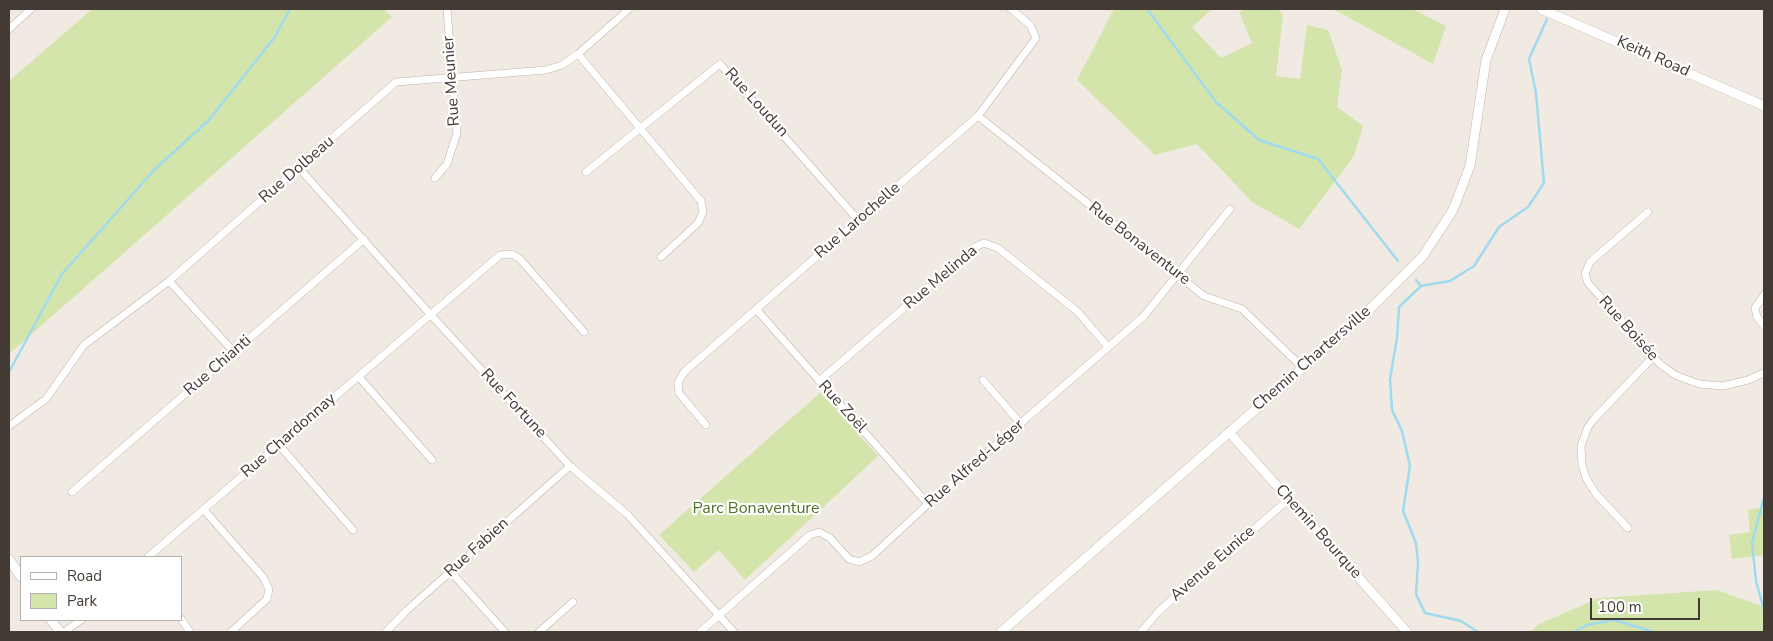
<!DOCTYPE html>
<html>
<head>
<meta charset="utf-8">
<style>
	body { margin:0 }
	#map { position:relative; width:1773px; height:641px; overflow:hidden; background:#f1eae3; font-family:"Nunito Sans",sans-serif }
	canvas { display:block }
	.frame { position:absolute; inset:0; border:10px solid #423a33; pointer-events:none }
	.legend { position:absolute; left:20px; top:556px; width:162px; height:65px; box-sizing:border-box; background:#fff; border:1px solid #b3b0ad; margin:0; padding:6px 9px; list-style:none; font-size:15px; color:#423a33 }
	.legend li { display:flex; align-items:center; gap:10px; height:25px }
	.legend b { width:25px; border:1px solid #b3b0ad }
	.scale { position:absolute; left:1590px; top:598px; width:110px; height:22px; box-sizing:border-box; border:2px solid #423a33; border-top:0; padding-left:6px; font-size:15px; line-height:18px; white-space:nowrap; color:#423a33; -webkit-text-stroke:4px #fff; paint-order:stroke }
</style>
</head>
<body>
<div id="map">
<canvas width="1773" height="641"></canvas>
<div class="frame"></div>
<ul class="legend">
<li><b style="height:6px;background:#fff"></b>Road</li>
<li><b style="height:14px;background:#d4e5ac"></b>Park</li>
</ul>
<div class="scale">100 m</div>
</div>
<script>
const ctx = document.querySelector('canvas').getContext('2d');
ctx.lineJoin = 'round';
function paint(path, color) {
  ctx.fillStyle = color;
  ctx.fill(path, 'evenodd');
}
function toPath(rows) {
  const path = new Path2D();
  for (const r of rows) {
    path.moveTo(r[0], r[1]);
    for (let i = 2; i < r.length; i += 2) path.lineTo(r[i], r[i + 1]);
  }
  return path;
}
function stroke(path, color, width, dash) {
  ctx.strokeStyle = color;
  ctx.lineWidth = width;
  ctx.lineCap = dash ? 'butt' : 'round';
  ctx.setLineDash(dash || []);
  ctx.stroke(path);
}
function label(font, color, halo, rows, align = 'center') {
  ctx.font = font + ' "Nunito Sans",sans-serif';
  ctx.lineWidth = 4.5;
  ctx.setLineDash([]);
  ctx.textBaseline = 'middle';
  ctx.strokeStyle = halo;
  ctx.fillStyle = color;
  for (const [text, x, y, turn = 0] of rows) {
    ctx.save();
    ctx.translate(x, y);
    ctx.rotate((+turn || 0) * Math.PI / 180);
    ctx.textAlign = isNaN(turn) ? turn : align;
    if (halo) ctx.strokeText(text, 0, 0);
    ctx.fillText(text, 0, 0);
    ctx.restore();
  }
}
paint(toPath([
	[92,9,384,9,392,17,9,354,9,81],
	[1114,9,1212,9,1192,27,1221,58,1252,43,1239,12,1245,9,1279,9,1283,16,1276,76,1300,79,1307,25,1328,30,1342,70,1337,107,1363,126,1354,156,1299,229,1252,202,1197,144,1155,155,1077,80],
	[1333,9,1413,9,1446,26,1433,64],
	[821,392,878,456,745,580,719,550,694,572,659,535],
	[1758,508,1764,509,1764,555,1732,559,1729,535,1750,532,1748,510],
	[1717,590,1764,607,1764,632,1530,632,1539,624,1599,598]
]), '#d4e5ac');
stroke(toPath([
	[1147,9,1216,102,1259,140,1318,159,1398,261],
	[1416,280,1421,286],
	[9,372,62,274,155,169,209,120,274,38,290,9],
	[1764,497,1752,543,1756,581,1764,610],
	[1478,632,1461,621,1425,613,1416,594,1418,563,1416,543,1403,511,1410,466,1402,431,1392,410,1390,379,1397,338,1399,307,1421,286,1450,281,1474,266,1499,227,1528,207,1544,183,1536,93,1529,59,1547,19],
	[1574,632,1587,625,1614,620,1654,632]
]), '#9fdaee', 2.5);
const minor = toPath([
	[9,29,31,9],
	[578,54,701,201,703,212,698,223,661,257],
	[978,116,1204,296,1242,309,1302,367],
	[299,168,430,314,570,466,628,515,734,632],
	[586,172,720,64,859,221],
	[435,178,447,164,457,133,447,9],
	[1648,212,1590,262,1585,274,1588,283,1660,364,1675,375,1699,384,1723,386,1748,380,1764,373],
	[169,281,234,352],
	[1764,295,1755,308,1757,317,1764,326],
	[756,309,928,504],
	[358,376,432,460],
	[983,380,1021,424],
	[819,381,975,247,984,243,998,248,1078,312,1108,347],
	[706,425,679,393,678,383,684,372,978,116,1036,38,1030,25,1011,9],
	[9,426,46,399,84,345,169,281,396,82,546,70,562,65,578,54,629,9],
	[279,445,353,530],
	[72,492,364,239],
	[204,510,263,577,269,589,267,599,231,632],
	[1628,528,1596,494,1586,478,1582,465,1581,446,1588,427,1594,419,1653,357],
	[148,557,500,255,512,254,520,259,584,332],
	[451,572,505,632],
	[181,619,190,632],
	[64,632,81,620],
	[386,632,406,611,570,466],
	[539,632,573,602],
	[700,632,810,535,819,532,830,538,849,559,859,562,872,556,928,504,1144,316,1230,209],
	[1141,632,1159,611,1289,499]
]);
const tertiary = toPath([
	[1541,9,1764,106],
	[1229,432,1407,632],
	[9,559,21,577],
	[51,620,60,632],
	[1001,632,1368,311,1423,256,1453,210,1470,166,1486,60,1505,9]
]);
stroke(minor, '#bfb3a9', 8);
stroke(tertiary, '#bfb3a9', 10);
stroke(minor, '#fff', 7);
stroke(tertiary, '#fff', 9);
label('16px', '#423a33', '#fff', [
	["Keith Road",1653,57,24],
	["Rue Meunier",452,81,-94],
	["Rue Loudun",756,103,48],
	["Rue Dolbeau",297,170,-41],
	["Rue Larochelle",858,221,-41],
	["Rue Bonaventure",1139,244,38],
	["Rue Melinda",941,278,-40],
	["Rue Boisée",1628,329,48],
	["Chemin Chartersville",1312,359,-41],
	["Rue Chianti",218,366,-41],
	["Rue Fortune",513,404,47],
	["Rue Zoël",842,407,48],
	["Rue Chardonnay",289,436,-41],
	["Rue Alfred-Léger",975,464,-41],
	["Chemin Bourque",1318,532,48],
	["Rue Fabien",477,548,-42],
	["Avenue Eunice",1213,564,-41]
]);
label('16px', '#507229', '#fff', [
	["Parc Bonaventure",756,509]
]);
</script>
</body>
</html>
